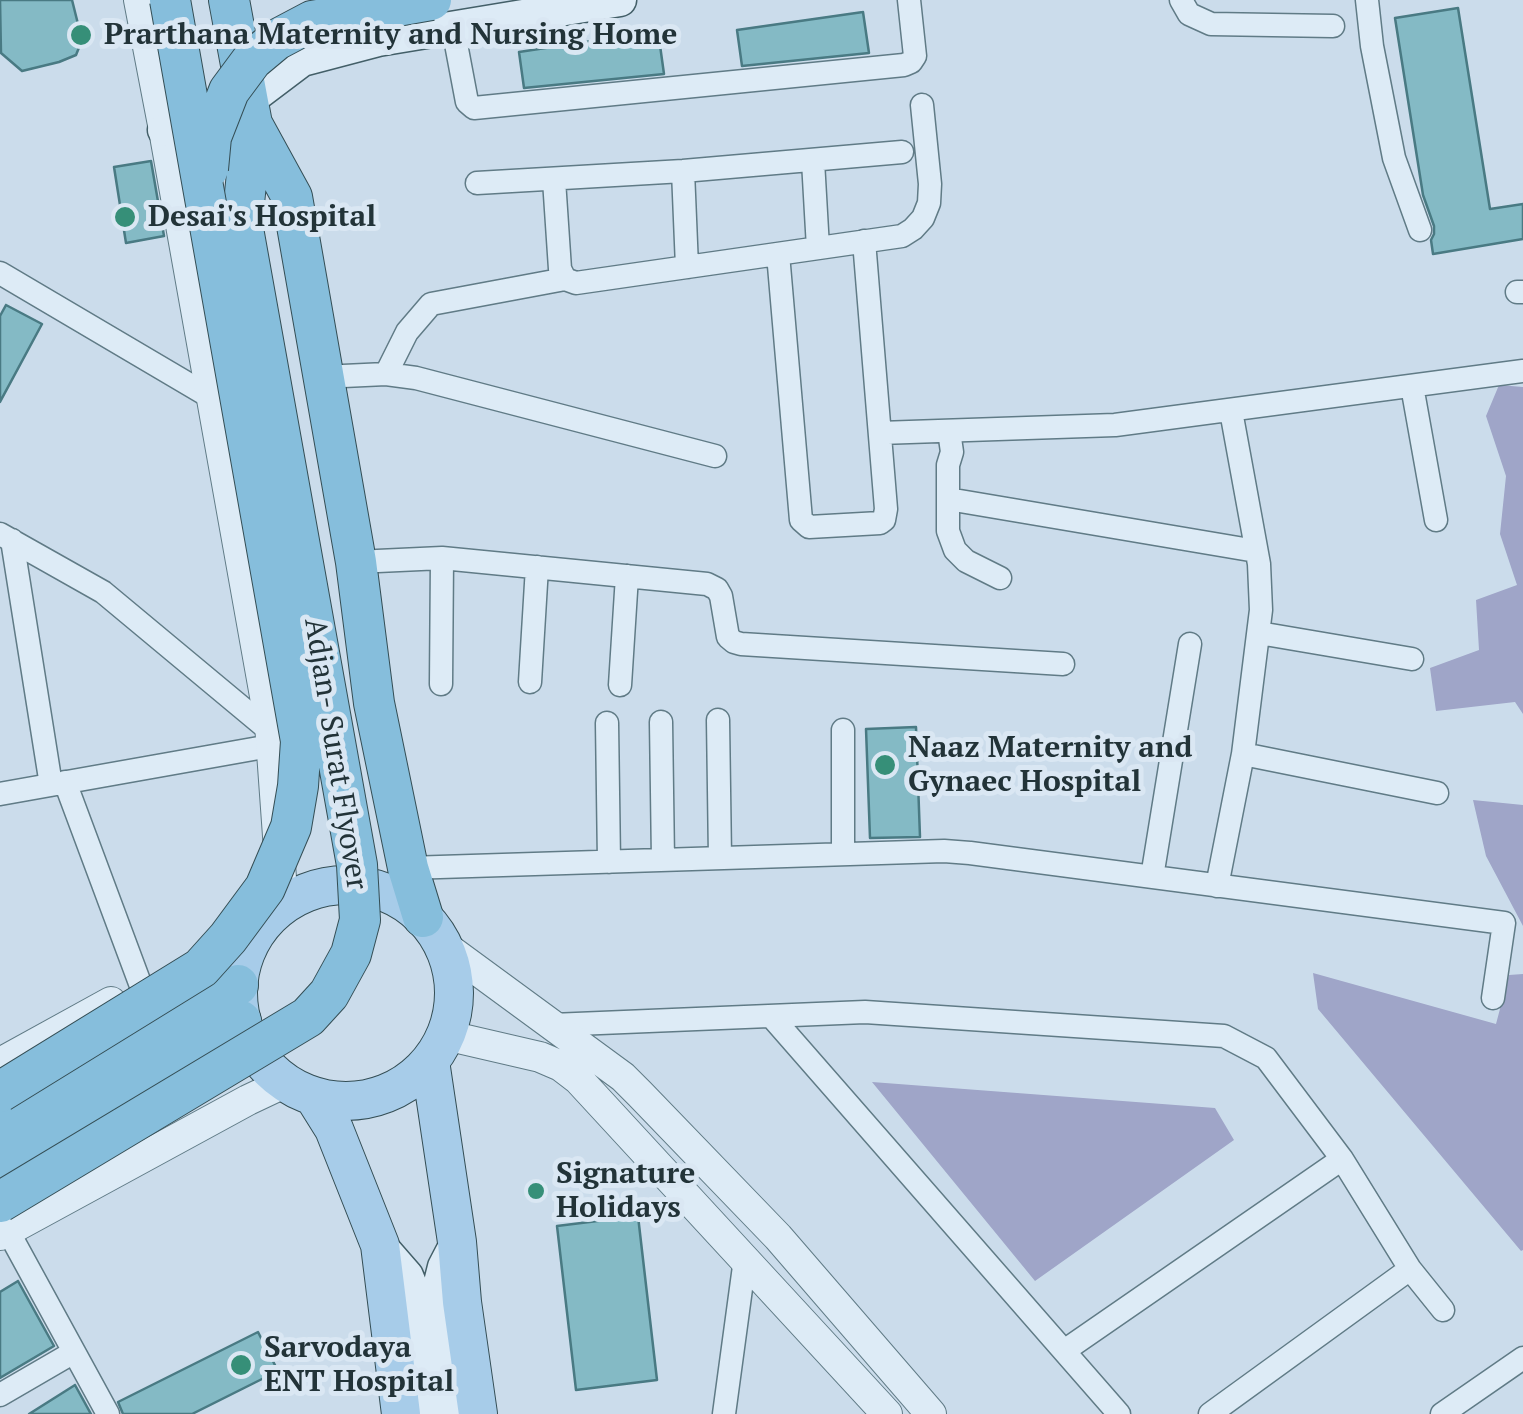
<!DOCTYPE html>
<html>
<head>
<meta charset="utf-8">
<style>
	body { margin:0 }
	canvas { display:block; background:#cbdceb }
</style>
</head>
<body>
<canvas width="1523" height="1414"></canvas>
<script>
const ctx = document.querySelector('canvas').getContext('2d');
ctx.lineJoin = 'round';
function paint(path, color) {
  ctx.fillStyle = color;
  ctx.fill(path, 'evenodd');
}
function toPath(rows) {
  const path = new Path2D();
  for (const r of rows) {
    if (r.length === 3) {
      path.moveTo(r[0] + r[2], r[1]);
      path.arc(r[0], r[1], r[2], 0, 2 * Math.PI);
      continue;
    }
    path.moveTo(r[0], r[1]);
    for (let i = 2; i < r.length; i += 2) path.lineTo(r[i], r[i + 1]);
  }
  return path;
}
function stroke(path, color, width, dash) {
  ctx.strokeStyle = color;
  ctx.lineWidth = width;
  ctx.lineCap = dash ? 'butt' : 'round';
  ctx.setLineDash(dash || []);
  ctx.stroke(path);
}
function label(font, color, halo, rows, align = 'center') {
  ctx.font = font + ' "PT Serif",serif';
  ctx.lineWidth = 10;
  ctx.setLineDash([]);
  ctx.textBaseline = 'middle';
  ctx.strokeStyle = halo;
  ctx.fillStyle = color;
  for (const [text, x, y, turn = 0] of rows) {
    ctx.save();
    ctx.translate(x, y);
    ctx.rotate((+turn || 0) * Math.PI / 180);
    ctx.textAlign = isNaN(turn) ? turn : align;
    if (halo) ctx.strokeText(text, 0, 0);
    ctx.fillText(text, 0, 0);
    ctx.restore();
  }
}
paint(toPath([
	[1499,385,1523,387,1523,714,1515,702,1436,711,1430,668,1479,650,1476,600,1517,585,1500,534,1506,476,1486,416],
	[1473,800,1523,805,1523,926,1486,856],
	[1313,973,1496,1024,1509,975,1523,974,1523,1250,1521,1251,1318,1009],
	[872,1082,1215,1108,1234,1140,1035,1281]
]), '#9fa5c8');
const building = toPath([
	[0,0,72,0,82,40,76,55,59,62,22,71,1,53,0,0],
	[1458,8,1490,209,1523,204,1523,239,1433,254,1431,240,1434,234,1434,226,1423,195,1395,18,1458,8],
	[863,12,869,53,742,66,737,30,863,12],
	[658,31,664,74,524,88,519,52,658,31],
	[151,161,164,236,126,243,114,167,151,161],
	[6,305,42,324,0,402,0,316,6,305],
	[916,727,920,837,870,838,866,729,916,727],
	[638,1216,657,1380,576,1390,557,1226,638,1216],
	[18,1281,54,1346,0,1378,0,1292,18,1281],
	[258,1332,278,1371,192,1414,123,1414,118,1402,258,1332],
	[75,1385,91,1414,29,1414,75,1385]
]);
paint(building, '#84bac5');
stroke(building, '#497a83', 2.5);
const minor = toPath([
	[1181,0,1189,14,1211,24,1333,26],
	[1367,0,1372,46,1394,158,1420,230],
	[453,28,467,102,474,108,904,65,911,62,915,56,909,0],
	[813,161,818,248],
	[683,171,687,267],
	[554,180,560,269,565,279,576,283,902,236,913,229,923,218,929,203,930,184,922,105],
	[477,183,683,171,902,152],
	[778,254,801,520,809,527,880,523,884,520,886,509,864,241],
	[0,273,212,398],
	[1517,292,1523,292],
	[386,374,407,332,431,304,565,279],
	[322,377,386,374,416,378,715,456],
	[1412,386,1436,520],
	[949,431,952,452,948,465,948,531,955,550,966,561,1000,578],
	[880,433,1115,425,1523,371],
	[948,499,1256,551],
	[0,534,103,592,270,731],
	[12,540,51,785],
	[356,562,442,558,707,584,717,589,721,596,728,637,734,642,741,644,1063,664],
	[1259,633,1412,659],
	[530,682,537,567],
	[441,684,442,558],
	[620,685,627,576],
	[718,720,720,858],
	[661,722,663,860],
	[607,723,609,862],
	[843,730,843,854],
	[1243,754,1437,793],
	[65,782,141,986],
	[0,794,270,746],
	[408,868,944,851,970,853,1504,923,1493,998],
	[1152,877,1190,644],
	[1217,886,1243,754,1261,610,1259,564,1231,411],
	[771,1016,1119,1414],
	[552,1025,865,1012,1224,1036,1266,1058,1342,1159,1410,1269,1443,1310],
	[8,1231,108,1414],
	[1064,1351,1342,1159],
	[0,1395,74,1352],
	[724,1414,745,1259],
	[1210,1414,1410,1269],
	[1442,1414,1523,1358]
]);
const tertiary = toPath([
	[139,0,164,130,270,724,283,906],
	[443,945,623,1077,640,1094,778,1237,931,1414],
	[445,1035,540,1057,561,1066,578,1079,887,1414],
	[0,1063,111,1002],
	[0,1235,248,1100,284,1083]
]);
const secondary = toPath([
	[164,130,249,100,302,60,378,40,620,0],
	[380,1245,407,1276,414,1293,430,1414],
	[451,1414,440,1283,444,1267,457,1242]
]);
const primary = toPath([
	[346,993,108],
	[430,1061,457,1242,462,1302,478,1414],
	[314,1097,334,1129,380,1245,401,1414]
]);
const trunk = toPath([
	[229,0,252,124,292,197,356,562,374,703,408,868,423,917],
	[242,223,252,124],
	[0,1129,238,985],
	[0,1165,241,1021]
]);
stroke(minor, '#607b86', 25);
stroke(tertiary, '#607b86', 32);
stroke(secondary, '#435f68', 35);
stroke(primary, '#344e55', 40);
stroke(trunk, '#344e55', 42);
stroke(minor, '#ddebf6', 22);
stroke(tertiary, '#ddebf6', 30);
stroke(secondary, '#ddebf6', 32);
stroke(primary, '#a7cce9', 38);
stroke(trunk, '#86bedc', 40);
const trunkBridge = toPath([
	[208,169,211,137,229,91,252,60,276,40,312,21,431,0],
	[0,1092,201,968,228,938,265,888,291,827,298,786,301,741,170,0],
	[0,1202,308,1017,329,994,351,954,360,920,357,865,242,223]
]);
stroke(trunkBridge, '#344e55', 42, []);
stroke(trunkBridge, '#86bedc', 40);
for (const [x, y, r, color] of [
	[81,35,12,"#368f78"],
	[125,217,12,"#368f78"],
	[885,765,12,"#368f78"],
	[536,1191,10,"#368f78"],
	[241,1365,12,"#368f78"]
]) {
  const dot = new Path2D();
  dot.arc(x, y, r, 0, 2 * Math.PI);
  ctx.fillStyle = color;
  ctx.fill(dot);
  stroke(dot, '#dae7f3', 4);
}
label('bold 30px', '#223338', '#dae7f3', [
	["Prarthana Maternity and Nursing Home",104,35],
	["Desai's Hospital",148,217],
	["Naaz Maternity and",908,748],
	["Gynaec Hospital",908,782],
	["Signature",556,1174],
	["Holidays",556,1208],
	["Sarvodaya",264,1348],
	["ENT Hospital",264,1382]
], 'left');
label('30px', '#223338', '#dae7f3', [
	["Adjan- Surat Flyover",335,754,81]
]);
</script>
</body>
</html>
